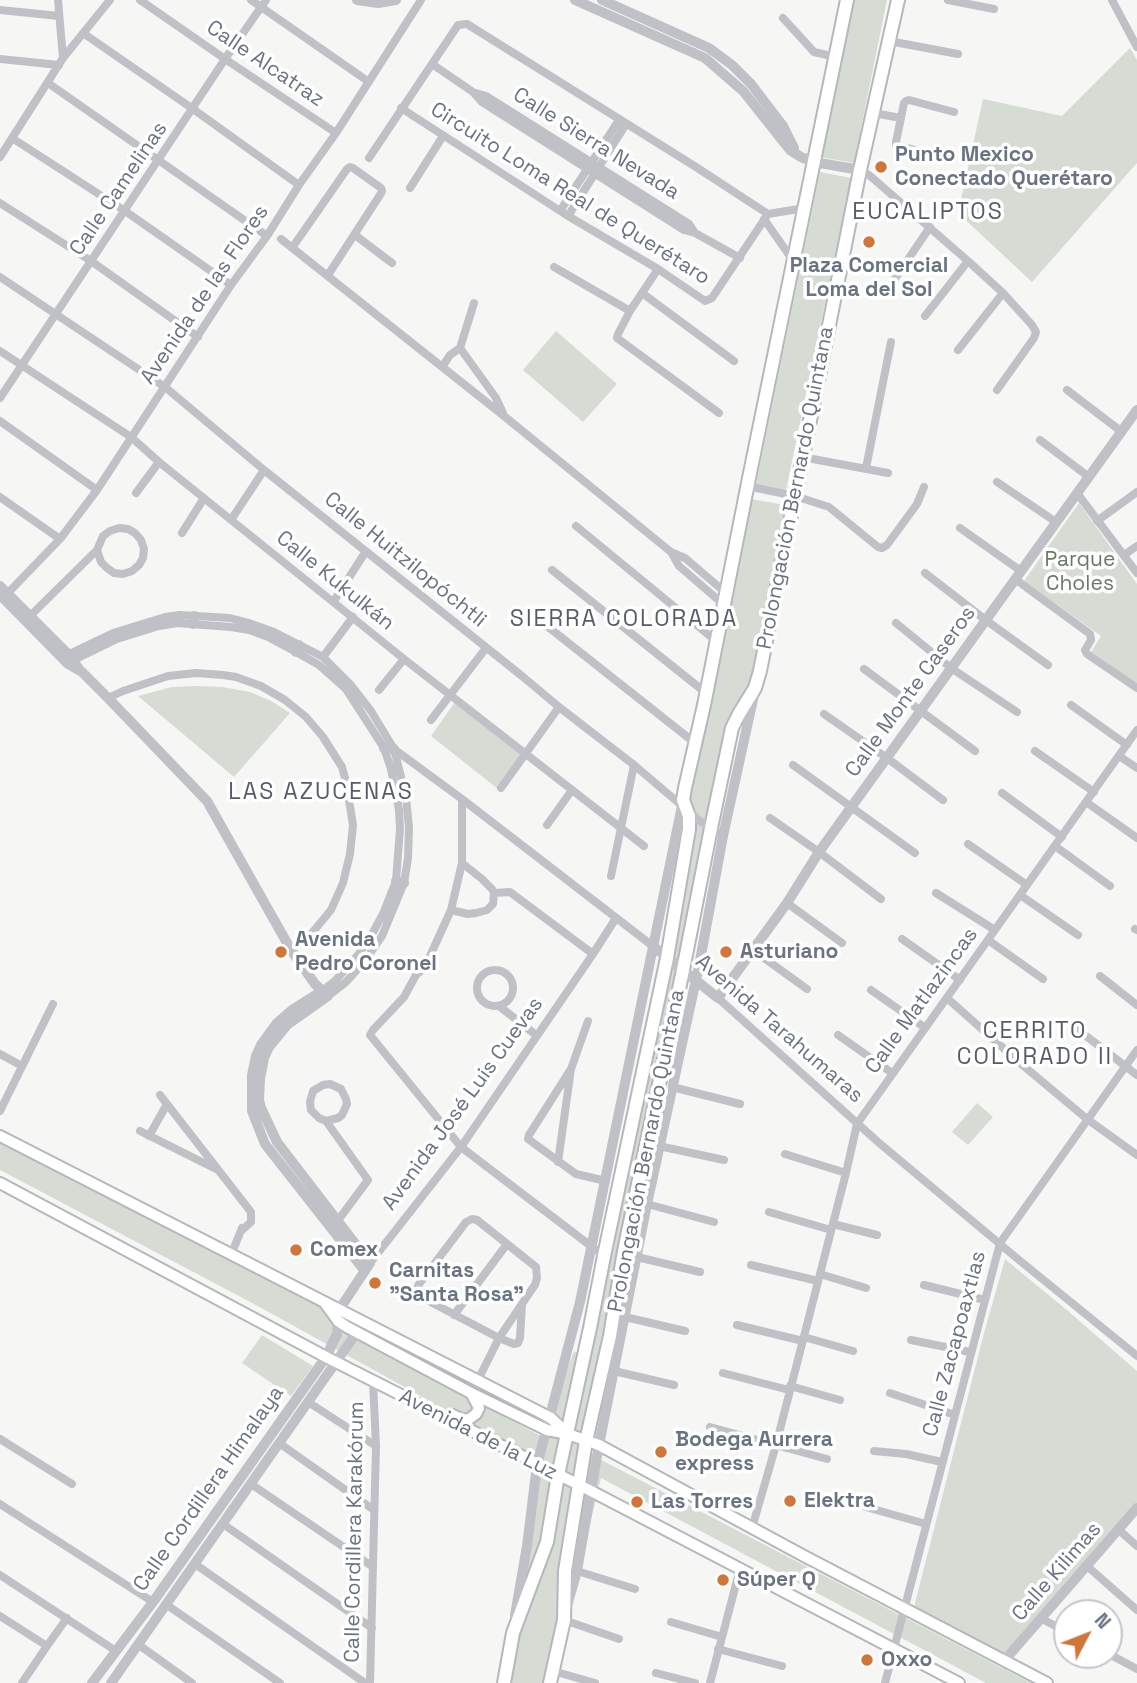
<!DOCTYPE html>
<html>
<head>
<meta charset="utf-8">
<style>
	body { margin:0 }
	#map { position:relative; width:1137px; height:1683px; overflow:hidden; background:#f6f7f4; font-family:"Space Grotesk",sans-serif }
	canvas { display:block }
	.north { position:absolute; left:1053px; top:1599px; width:70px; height:70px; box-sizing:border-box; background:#fff; border:2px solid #c3c7cd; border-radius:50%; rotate:48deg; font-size:19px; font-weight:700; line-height:28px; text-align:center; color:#697382 }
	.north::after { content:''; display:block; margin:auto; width:24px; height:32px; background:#d1763a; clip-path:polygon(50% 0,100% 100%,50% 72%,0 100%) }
</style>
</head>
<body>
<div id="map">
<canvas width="1137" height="1683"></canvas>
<div class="north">N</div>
</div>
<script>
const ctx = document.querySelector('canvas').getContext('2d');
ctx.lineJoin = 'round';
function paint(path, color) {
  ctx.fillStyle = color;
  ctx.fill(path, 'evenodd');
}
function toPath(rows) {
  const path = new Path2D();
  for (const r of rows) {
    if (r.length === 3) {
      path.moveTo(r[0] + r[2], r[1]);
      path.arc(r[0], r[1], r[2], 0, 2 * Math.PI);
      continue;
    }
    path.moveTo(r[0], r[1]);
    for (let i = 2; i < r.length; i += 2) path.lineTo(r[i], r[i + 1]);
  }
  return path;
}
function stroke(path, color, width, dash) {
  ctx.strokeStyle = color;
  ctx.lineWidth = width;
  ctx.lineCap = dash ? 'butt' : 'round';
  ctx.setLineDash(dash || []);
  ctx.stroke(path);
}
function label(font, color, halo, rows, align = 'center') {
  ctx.font = font + ' "Space Grotesk",sans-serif';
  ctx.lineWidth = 7;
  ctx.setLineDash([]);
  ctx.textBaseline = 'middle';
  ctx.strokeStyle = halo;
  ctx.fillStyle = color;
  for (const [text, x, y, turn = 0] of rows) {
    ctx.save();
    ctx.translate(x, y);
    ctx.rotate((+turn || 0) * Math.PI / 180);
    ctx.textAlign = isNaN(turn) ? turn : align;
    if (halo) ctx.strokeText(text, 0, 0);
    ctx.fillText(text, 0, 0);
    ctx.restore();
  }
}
paint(toPath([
	[853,0,887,0,854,163,820,157],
	[1130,48,1137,60,1137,163,1032,282,958,213,983,99,1062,116],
	[820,172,851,178,786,490,756,484],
	[556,331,617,384,583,422,523,370],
	[751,499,785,505,751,680,746,692,727,726,584,1451,1031,1683,986,1683,601,1478,552,1683,505,1683,535,1459,254,1304,0,1170,0,1139,321,1306,338,1329,541,1436,574,1351,581,1357,595,1315,634,1144,689,802],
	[1079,503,1137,584,1137,685,1091,652,1101,636,1024,581],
	[196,686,223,687,250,692,271,701,290,713,234,777,138,696,172,687],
	[455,702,521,754,498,789,431,736],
	[977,1103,993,1117,968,1145,952,1132],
	[1005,1259,1068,1311,1137,1371,1137,1506,1007,1656,914,1607,984,1333],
	[262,1335,313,1366,291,1396,242,1363]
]), '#d6dbd4');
const secondary = toPath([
	[0,1136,551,1418,568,1434],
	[0,1183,326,1357,591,1491,959,1683],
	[325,1303,338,1321,347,1327,471,1393,547,1430,568,1434,599,1445,804,1556,1047,1683],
	[453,1415,464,1420,469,1419,476,1414,479,1408,471,1393]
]);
const primary = toPath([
	[504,1683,513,1633,547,1542,558,1475,590,1328,604,1256,667,958,689,829,689,816,683,800,685,788,704,705,749,478,847,0],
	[550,1683,564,1620,565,1571,586,1441,610,1336,624,1251,683,970,711,828,732,728,739,714,755,688,760,671,860,170,898,0]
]);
stroke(secondary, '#b4b7bc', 14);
stroke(primary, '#b5b7bc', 16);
stroke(toPath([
	[58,0,63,58],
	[140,0,225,59,336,133],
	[251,0,369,82],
	[948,0,994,9],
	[1112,0,1137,47],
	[0,10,59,16],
	[783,18,814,52,836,57],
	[83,33,193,109,299,185],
	[889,41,958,54],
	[0,59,59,65],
	[432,64,473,92,482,102,684,230,695,233,740,258],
	[48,83,267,236],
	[476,93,486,96,689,224,695,233],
	[401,108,568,216,658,269,705,301,712,298,768,214],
	[873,113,901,118],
	[12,138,125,211,231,285],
	[0,157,63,58,110,0],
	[369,158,458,25,467,24,696,167,768,214,805,208],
	[946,158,899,146,896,145,896,142,904,103,906,101,909,100,954,112],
	[860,170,869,175,968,261,1003,293,1032,325,1036,332,1034,338,997,390],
	[410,188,443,136],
	[0,203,91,261,198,337],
	[560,211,619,120],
	[568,216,626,124],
	[764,219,794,262],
	[355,235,392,263],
	[281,239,504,416,671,552,685,558,726,593],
	[292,248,347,169,350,167,353,168,381,188,382,191,380,195,328,275],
	[554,267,630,311],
	[658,269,630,311,618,334,617,338,719,413],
	[0,277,165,387,264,470,522,676,559,707,634,765,700,821,723,836],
	[892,283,930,227],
	[642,293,734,361],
	[925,316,968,261],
	[460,348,496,398,503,413],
	[958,350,1003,293],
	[0,351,131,437,159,462,404,659,644,846],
	[442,367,450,355,460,348,474,303],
	[1067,390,1122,432],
	[0,398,225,59,266,0],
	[0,421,97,490],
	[1040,440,1089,477],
	[802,457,888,473],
	[866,468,891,342],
	[997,482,1056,522],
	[747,486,795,496,829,507,878,547,882,548,887,545,917,504,924,487],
	[136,493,159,462],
	[1077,493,1137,573],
	[0,497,60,539],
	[231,520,264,470],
	[1097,521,1137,492],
	[576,526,716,641],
	[960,528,1021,571],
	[182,533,204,498],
	[671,552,679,566,723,604],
	[1124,555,1137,546],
	[552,570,706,693],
	[925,573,987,621,1048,665],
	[1015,579,1090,634,1091,640,1085,650,1087,654,1137,688],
	[5,596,60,539,97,490,231,285,267,236,299,185,336,133,421,0],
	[334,601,366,551],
	[528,611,695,743],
	[26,620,97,550,103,536,110,531,119,528,128,529,135,533,141,540,144,549,143,558,139,565,132,571,123,574,114,573,107,568,101,562,97,550],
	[896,623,951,668,1017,712],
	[65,656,113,633,165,617,180,615,230,618,249,623,274,632,323,657,350,684,371,711,394,749,406,797,409,828,408,858,404,883,382,936,364,962,346,982,328,996],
	[323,657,353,617],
	[68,664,74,660,117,639,159,626,177,623,231,627,249,630,268,637,296,652,319,665,346,689,384,748,391,769,399,810,400,829,396,881,383,914,371,936,358,955,335,981,322,991],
	[864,669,975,751],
	[379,690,404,659],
	[108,698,123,691,168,676,196,673,223,675,236,677,261,686,285,700,306,717,323,737,342,767,346,782,353,825,350,854,343,883,331,910,312,933,291,950],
	[1071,705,1127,745],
	[824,714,887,758,943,800],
	[431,720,486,648],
	[394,749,462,799,654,947],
	[1035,751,1094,792],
	[1119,756,1137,768],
	[793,765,915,853],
	[501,788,559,707],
	[1002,793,1062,837],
	[462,799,462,863,451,910,425,967,416,975,404,997,373,1030,370,1035,461,1147,604,1256],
	[1086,802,1137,838],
	[770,818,819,852,881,899],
	[547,825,572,790],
	[968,844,1027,885],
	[1055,846,1110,886],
	[611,876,634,765],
	[494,893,510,892,593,954],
	[936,893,995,930],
	[1020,895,1078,935],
	[787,903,842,943],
	[451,910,468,914,476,913,487,910,493,904,494,893,492,889,482,879,462,863],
	[1135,929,1137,930],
	[902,939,960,980],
	[988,940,1043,979],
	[753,950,807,989],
	[495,988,18],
	[1100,976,1137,1005],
	[871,990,924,1027],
	[718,998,878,1142,1019,1260,1137,1356],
	[947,998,1020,1063,1087,1119,1137,1155],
	[499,1006,536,1035],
	[1077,1029,1137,1075],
	[838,1035,892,1073],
	[0,1054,22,1066],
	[571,1069,529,1135,528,1139,576,1174,606,1181],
	[672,1087,740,1104],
	[160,1095,251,1212,251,1222,241,1231],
	[0,1111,53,1004],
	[326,1121,338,1118,342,1115,347,1104,346,1099,341,1089,330,1084,323,1085,313,1091,310,1102,311,1110,319,1118,326,1121,368,1180,336,1223],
	[140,1131,216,1169],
	[149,1136,167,1104],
	[659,1146,724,1160],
	[785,1154,846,1173],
	[558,1162,571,1069,588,1021],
	[647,1204,714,1222],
	[769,1212,831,1230],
	[833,1224,877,1235],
	[231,1255,242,1228],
	[637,1257,700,1272],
	[370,1263,461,1147,593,954,616,918],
	[751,1265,818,1281],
	[820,1274,866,1288],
	[924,1285,985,1300],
	[454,1315,507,1244],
	[625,1317,685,1331],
	[737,1325,803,1341],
	[804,1337,853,1351],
	[911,1340,970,1352],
	[614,1371,674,1385],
	[723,1373,789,1390],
	[478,1380,499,1338,522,1304,532,1289,535,1285,537,1278,536,1267,477,1220,472,1219,466,1222,419,1284,416,1290,421,1297,499,1338,514,1344,518,1343,520,1338,522,1304],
	[790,1386,840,1400],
	[890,1393,955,1415],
	[308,1402,376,1446],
	[710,1427,827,1459],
	[0,1439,72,1484],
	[279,1443,374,1510],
	[874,1451,906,1454,942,1462],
	[251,1484,373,1567],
	[0,1504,153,1602],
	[866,1507,926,1524],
	[223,1524,372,1628],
	[752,1528,776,1445,846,1173,857,1124,1137,730],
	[1119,1530,1137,1546],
	[195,1564,365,1683],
	[1087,1566,1137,1610],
	[577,1571,635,1589],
	[0,1575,116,1651],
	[167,1605,280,1683],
	[0,1616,47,1646],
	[1042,1619,1067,1632],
	[564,1620,619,1639],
	[671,1622,722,1637],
	[139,1645,192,1683],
	[718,1649,782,1666],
	[1109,1654,1137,1669],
	[553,1671,595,1683],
	[656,1673,695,1683],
	[22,1683,47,1646,67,1618],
	[370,1683,376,1446,373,1381],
	[710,1683,740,1569],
	[885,1683,1000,1243,1137,1050]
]), '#bfc1c6', 8);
stroke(toPath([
	[357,0,378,3,396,0],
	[575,0,705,58,743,91,790,150,801,157,814,162,860,170],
	[602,0,709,48,732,65,751,84,783,126,794,148],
	[0,586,68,654,79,669],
	[0,595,68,664,82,672,108,698,207,801,291,950,315,984,328,996,287,1025,269,1047,264,1058,260,1079,259,1100,261,1108,277,1142,370,1263,339,1310,337,1334,326,1357,153,1602,92,1683],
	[193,624,194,616],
	[296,652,299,645],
	[384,748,394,749],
	[396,881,404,883],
	[654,947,718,998,787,903,819,852,1137,410],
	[322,991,292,1010,277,1023,261,1045,256,1056,252,1075,252,1111,265,1144,364,1270],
	[567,1606,577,1571,599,1445,647,1204,699,966,723,836,754,695],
	[515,1615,527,1546,537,1465,580,1302,683,801],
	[1004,1661,1137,1508],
	[111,1683,357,1332]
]), '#bfc1c6', 10);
stroke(secondary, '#fff', 10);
stroke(primary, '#fff', 12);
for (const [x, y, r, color] of [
	[881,167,7,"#d1763a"],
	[869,242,7,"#d1763a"],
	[281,952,7,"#d1763a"],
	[726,952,7,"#d1763a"],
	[296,1250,7,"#d1763a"],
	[375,1283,7,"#d1763a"],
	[661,1452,7,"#d1763a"],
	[790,1501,7,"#d1763a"],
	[637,1502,7,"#d1763a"],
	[723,1580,7,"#d1763a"],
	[867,1660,7,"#d1763a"]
]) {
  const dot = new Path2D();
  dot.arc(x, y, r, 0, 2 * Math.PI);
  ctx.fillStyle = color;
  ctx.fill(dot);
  stroke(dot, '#fff', 2.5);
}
label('21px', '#697382', '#fff', [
	["Calle Alcatraz",265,64,34],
	["Calle Sierra Nevada",596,144,32],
	["Calle Camelinas",119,189,-56],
	["Circuito Loma Real de Querétaro",570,194,32],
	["Avenida de las Flores",205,295,-56],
	["Prolongación Bernardo Quintana",796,488,-79],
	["Calle Huitzilopóchtli",405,560,39],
	["Calle Kukulkán",335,581,39],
	["Calle Monte Caseros",911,692,-54],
	["Calle Matlazincas",922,1001,-54],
	["Avenida Tarahumaras",779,1029,41],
	["Avenida José Luis Cuevas",463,1104,-54],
	["Prolongación Bernardo Quintana",647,1151,-79],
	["Calle Zacapoaxtlas",955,1344,-75],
	["Avenida de la Luz",478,1435,27],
	["Calle Cordillera Himalaya",209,1489,-55],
	["Calle Cordillera Karakórum",355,1532,-89],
	["Calle Kilimas",1057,1572,-49]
]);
label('bold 21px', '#697382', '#fff', [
	["Punto Mexico",895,155],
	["Conectado Querétaro",895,179],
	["Plaza Comercial",869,266,"center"],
	["Loma del Sol",869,290,"center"],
	["Avenida",295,940],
	["Pedro Coronel",295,964],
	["Asturiano",740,952],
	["Comex",310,1250],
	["Carnitas",389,1271],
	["\"Santa Rosa\"",389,1295],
	["Bodega Aurrera",675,1440],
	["express",675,1464],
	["Elektra",804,1501],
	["Las Torres",651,1502],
	["Súper Q",737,1580],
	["Oxxo",881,1660]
], 'left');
label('21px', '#687a67', '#fff', [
	["Parque",1080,560],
	["Choles",1080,584]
]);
ctx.letterSpacing = '2px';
label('23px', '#565d68', '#fff', [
	["EUCALIPTOS",928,213],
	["SIERRA COLORADA",624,620],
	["LAS AZUCENAS",321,793],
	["CERRITO",1035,1032],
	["COLORADO II",1035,1058]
]);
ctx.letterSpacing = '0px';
</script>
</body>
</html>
